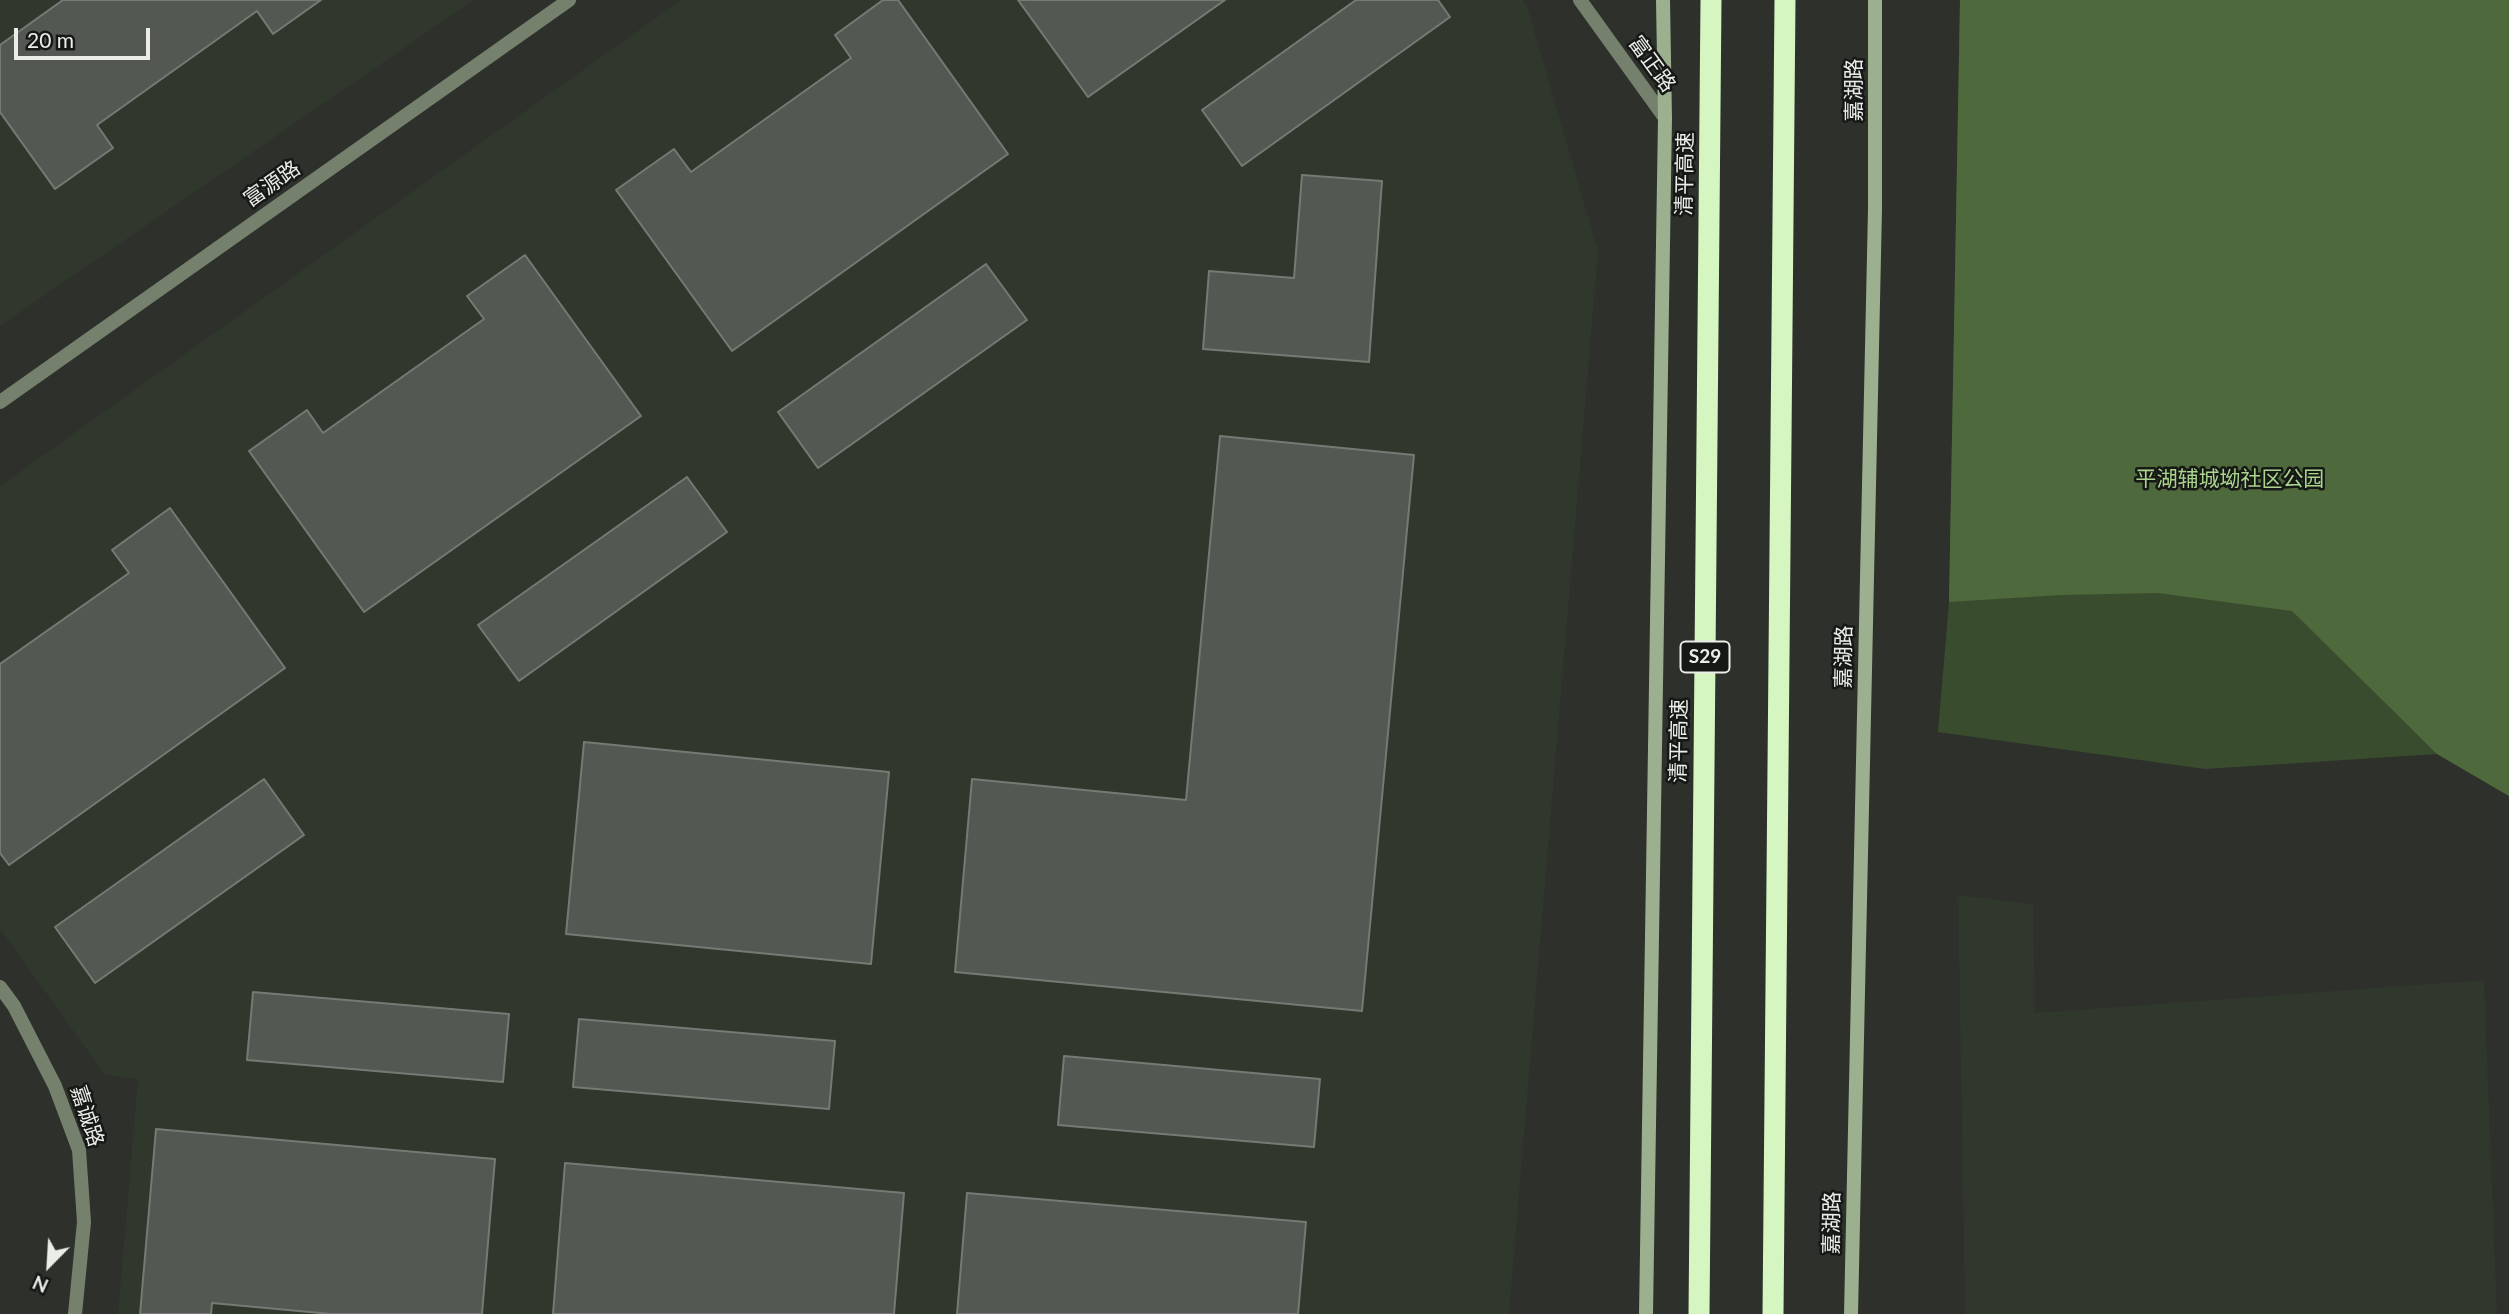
<!DOCTYPE html>
<html>
<head>
<meta charset="utf-8">
<style>
	body { margin:0 }
	#map { position:relative; width:2509px; height:1314px; overflow:hidden; background:#2d302b; font-family:Lato,sans-serif }
	canvas { display:block }
	.north { position:absolute; left:14px; top:1230px; width:70px; height:70px; -webkit-text-stroke:5px #161815; paint-order:stroke; rotate:204deg; font-size:19px; font-weight:700; line-height:28px; text-align:center; color:#ebede9 }
	.north::after { content:''; display:block; margin:auto; width:24px; height:32px; background:#ebede9; clip-path:polygon(50% 0,100% 100%,50% 72%,0 100%) }
	.scale { position:absolute; left:14px; top:28px; width:136px; height:32px; box-sizing:border-box; border:4px solid #ebede9; border-top:0; padding-left:9px; font-size:21px; line-height:24px; white-space:nowrap; color:#ebede9; -webkit-text-stroke:5px #161815; paint-order:stroke }
</style>
</head>
<body>
<div id="map">
<canvas width="2509" height="1314"></canvas>
<div class="north">N</div>
<div class="scale">20 m</div>
</div>
<script>
const ctx = document.querySelector('canvas').getContext('2d');
ctx.lineJoin = 'round';
function paint(path, color) {
  ctx.fillStyle = color;
  ctx.fill(path, 'evenodd');
}
function toPath(rows) {
  const path = new Path2D();
  for (const r of rows) {
    path.moveTo(r[0], r[1]);
    for (let i = 2; i < r.length; i += 2) path.lineTo(r[i], r[i + 1]);
  }
  return path;
}
function stroke(path, color, width, dash) {
  ctx.strokeStyle = color;
  ctx.lineWidth = width;
  ctx.lineCap = dash ? 'butt' : 'round';
  ctx.setLineDash(dash || []);
  ctx.stroke(path);
}
function label(font, color, halo, rows, align = 'center') {
  ctx.font = font + ' Lato,"Noto Sans SC",sans-serif';
  ctx.lineWidth = 5;
  ctx.setLineDash([]);
  ctx.textBaseline = 'middle';
  ctx.strokeStyle = halo;
  ctx.fillStyle = color;
  for (const [text, x, y, turn = 0] of rows) {
    ctx.save();
    ctx.translate(x, y);
    ctx.rotate((+turn || 0) * Math.PI / 180);
    ctx.textAlign = isNaN(turn) ? turn : align;
    if (halo) ctx.strokeText(text, 0, 0);
    ctx.fillText(text, 0, 0);
    ctx.restore();
  }
}
paint(toPath([
	[0,0,474,0,0,326],
	[681,0,1522,0,1527,6,1598,251,1509,1314,118,1314,138,1079,105,1075,0,929,0,486],
	[1958,895,2033,904,2035,1013,2484,980,2497,1314,1965,1314]
]), '#30372c');
paint(toPath([
	[1960,0,2509,0,2509,796,2437,754,2205,769,1938,732,1949,602]
]), '#3a4c2e');
paint(toPath([
	[1960,0,2509,0,2509,796,2437,754,2292,611,2158,593,2061,595,1949,602]
]), '#4e693b');
const building = toPath([
	[63,0,321,0,273,34,257,11,97,125,113,148,55,189,0,112,0,45,63,0],
	[883,0,898,0,1008,154,732,351,616,190,674,149,691,172,851,58,835,35,883,0],
	[1018,0,1225,0,1088,97,1018,0],
	[1356,0,1438,0,1450,17,1242,166,1202,110,1356,0],
	[1302,175,1382,181,1369,362,1203,349,1209,271,1294,278,1302,175],
	[525,255,641,416,364,612,249,451,307,410,323,433,484,319,467,296,525,255],
	[986,264,1027,320,818,468,778,412,986,264],
	[1220,436,1414,455,1362,1011,955,972,972,779,1186,800,1220,436],
	[687,477,727,532,519,681,478,625,687,477],
	[170,508,285,668,9,865,0,853,0,664,129,573,112,550,170,508],
	[584,742,889,772,871,964,566,934,584,742],
	[264,779,304,835,95,983,55,927,264,779],
	[253,992,509,1014,503,1082,247,1060,253,992],
	[579,1019,835,1041,829,1109,573,1087,579,1019],
	[1064,1056,1320,1079,1314,1147,1058,1125,1064,1056],
	[156,1129,495,1159,482,1314,331,1314,212,1303,211,1314,140,1314,156,1129],
	[565,1163,904,1193,894,1314,553,1314,565,1163],
	[967,1193,1306,1222,1298,1314,957,1314,967,1193]
]);
paint(building, '#545852');
stroke(building, '#767a74', 2);
stroke(toPath([
	[0,402,569,0],
	[0,987,14,1006,55,1086,79,1150,84,1222,75,1314]
]), '#75816d', 14);
stroke(toPath([
	[1580,0,1665,118]
]), '#75816d', 14);
stroke(toPath([
	[1646,1314,1665,118,1663,0],
	[1851,1314,1875,209,1875,0]
]), '#9cb08f', 14);
stroke(toPath([
	[1699,1314,1711,0],
	[1773,1314,1785,0]
]), '#d5f5c1', 21);
for (const [x, y, w] of [
	[1705,657,49]
]) {
  const box = new Path2D();
  box.roundRect(x - w / 2, y - 15.5, w, 31, 5);
  ctx.fillStyle = '#161815';
  ctx.fill(box);
  stroke(box, '#ebede9', 2);
}
label('bold 19px', '#ebede9', null, [
	["S29",1705,657]
]);
label('21px', '#ebede9', '#161815', [
	["富正路",1652,64,54],
	["嘉湖路",1854,90,-90],
	["清平高速",1685,174,-89],
	["富源路",272,184,-35],
	["嘉湖路",1844,657,-89],
	["清平高速",1679,741,-89],
	["嘉诚路",87,1116,72],
	["嘉湖路",1832,1223,-89]
]);
label('21px', '#aad48d', '#161815', [
	["平湖辅城坳社区公园",2230,479]
]);
</script>
</body>
</html>
